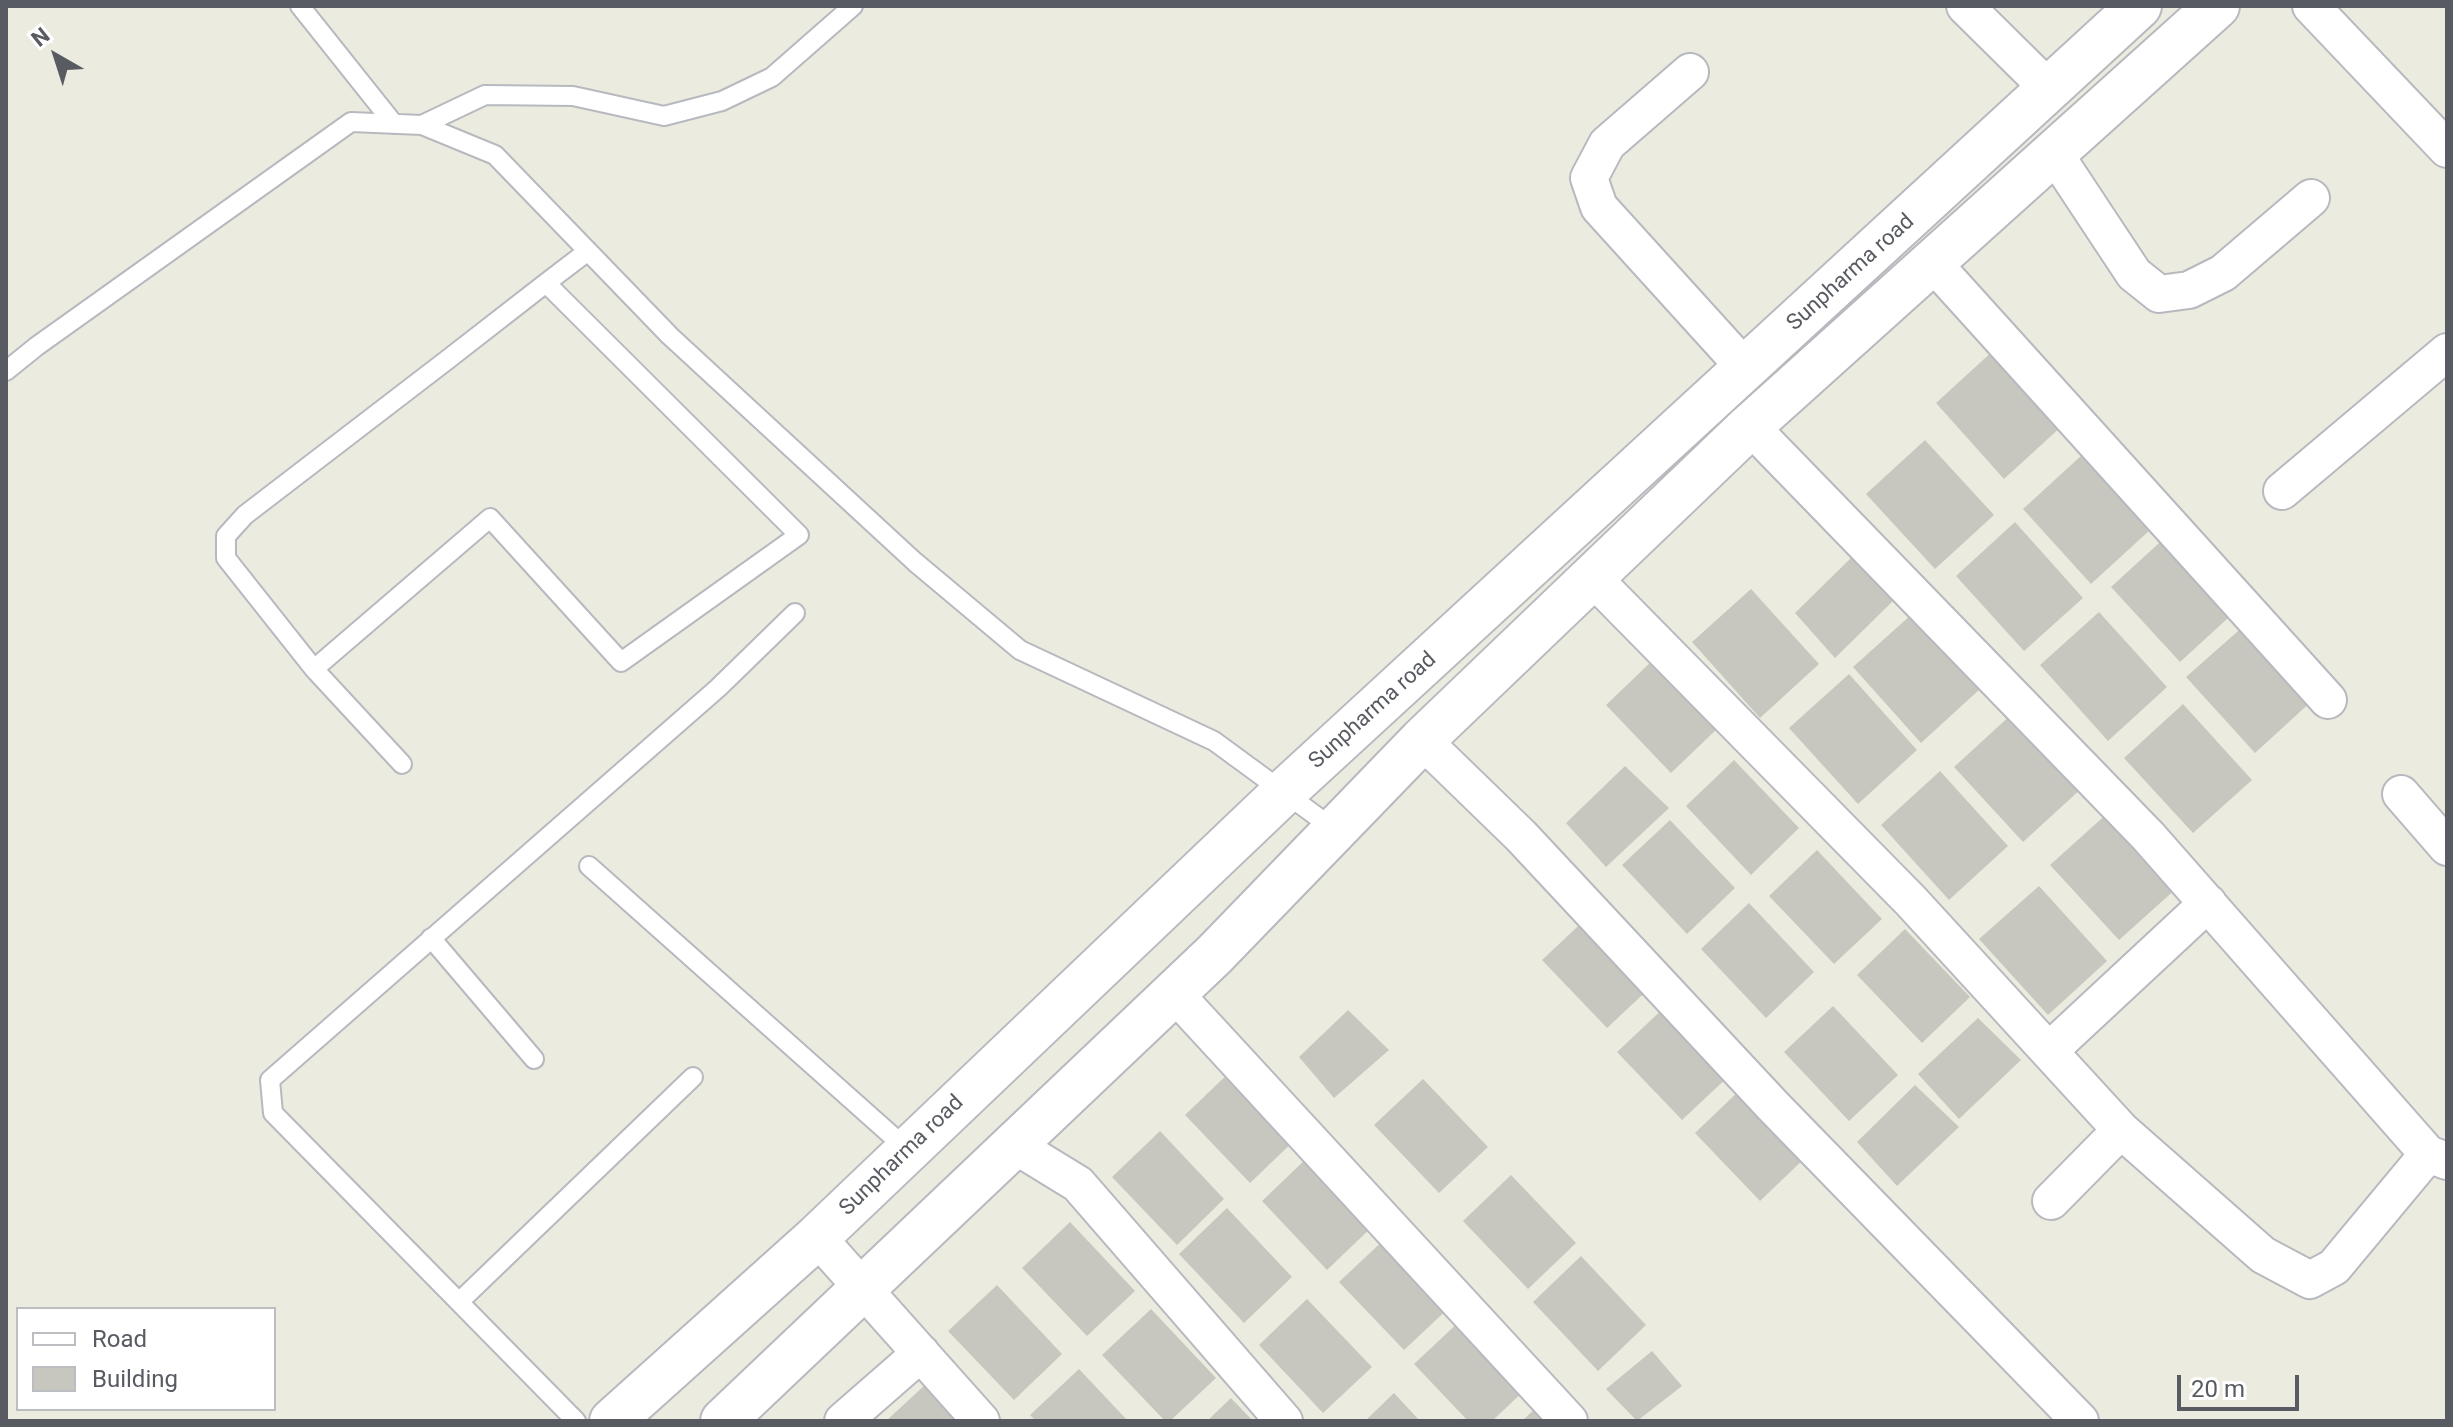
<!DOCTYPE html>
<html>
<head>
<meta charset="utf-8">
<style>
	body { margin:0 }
	#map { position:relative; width:2453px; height:1427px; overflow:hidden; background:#ecebdf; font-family:Roboto,sans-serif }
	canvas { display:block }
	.frame { position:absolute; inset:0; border:8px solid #585b61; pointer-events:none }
	.legend { position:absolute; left:16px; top:1307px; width:260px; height:104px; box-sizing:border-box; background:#fff; border:2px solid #bcbdc0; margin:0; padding:10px 14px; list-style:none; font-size:24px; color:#585b61 }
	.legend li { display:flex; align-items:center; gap:16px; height:40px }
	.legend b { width:40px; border:2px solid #bcbdc0 }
	.north { position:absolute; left:16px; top:16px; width:80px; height:80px; -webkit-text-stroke:6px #fff; paint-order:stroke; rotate:321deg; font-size:22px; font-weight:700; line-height:32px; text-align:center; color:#585b61 }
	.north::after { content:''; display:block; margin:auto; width:28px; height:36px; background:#585b61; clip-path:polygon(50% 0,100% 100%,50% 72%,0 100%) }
	.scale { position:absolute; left:2177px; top:1375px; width:122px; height:36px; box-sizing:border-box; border:4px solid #585b61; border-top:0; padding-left:10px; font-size:24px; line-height:28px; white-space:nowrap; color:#585b61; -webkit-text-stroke:6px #fff; paint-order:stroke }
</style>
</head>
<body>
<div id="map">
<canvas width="2453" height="1427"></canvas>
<div class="frame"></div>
<ul class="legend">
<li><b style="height:10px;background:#fff"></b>Road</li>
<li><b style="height:22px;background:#c8c7bf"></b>Building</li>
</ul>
<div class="north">N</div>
<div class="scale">20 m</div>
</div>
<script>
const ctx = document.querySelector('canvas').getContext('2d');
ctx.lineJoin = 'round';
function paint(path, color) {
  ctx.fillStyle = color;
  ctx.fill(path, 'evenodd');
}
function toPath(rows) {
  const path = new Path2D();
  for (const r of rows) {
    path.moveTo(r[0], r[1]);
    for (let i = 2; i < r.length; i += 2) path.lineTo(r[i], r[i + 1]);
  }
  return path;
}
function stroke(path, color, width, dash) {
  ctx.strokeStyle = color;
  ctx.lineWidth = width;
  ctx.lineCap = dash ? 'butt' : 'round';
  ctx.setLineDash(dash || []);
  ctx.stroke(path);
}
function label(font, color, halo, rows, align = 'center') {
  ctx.font = font + ' Roboto,sans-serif';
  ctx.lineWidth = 7;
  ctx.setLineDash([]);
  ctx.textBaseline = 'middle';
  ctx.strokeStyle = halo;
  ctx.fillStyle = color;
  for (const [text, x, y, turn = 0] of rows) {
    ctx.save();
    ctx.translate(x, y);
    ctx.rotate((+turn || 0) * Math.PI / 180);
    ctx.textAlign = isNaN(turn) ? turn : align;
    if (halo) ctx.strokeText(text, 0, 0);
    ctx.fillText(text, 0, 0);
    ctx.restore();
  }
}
paint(toPath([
	[1995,349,2063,425,2004,479,1936,403],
	[1925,440,1994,515,1935,569,1866,494],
	[2082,455,2150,530,2091,584,2023,509],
	[2015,522,2083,598,2024,651,1956,576],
	[2170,533,2239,608,2180,662,2111,587],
	[1853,556,1896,598,1835,658,1795,613],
	[1751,589,1819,664,1760,718,1692,642],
	[2099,612,2167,687,2108,741,2040,665],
	[1912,614,1980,689,1921,743,1853,667],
	[2246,624,2314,699,2255,753,2186,677],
	[1654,659,1719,727,1671,773,1606,705],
	[1849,674,1917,750,1858,804,1789,728],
	[2183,704,2252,780,2193,833,2124,758],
	[2013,713,2082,788,2023,842,1954,767],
	[1734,760,1799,828,1751,875,1686,806],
	[1625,766,1669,808,1606,867,1566,823],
	[1940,771,2008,846,1949,900,1881,825],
	[2110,811,2178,887,2119,940,2050,865],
	[1670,820,1735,888,1687,934,1622,865],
	[1817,850,1882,919,1834,964,1769,896],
	[2039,886,2107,961,2048,1015,1979,939],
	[1749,903,1814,972,1766,1018,1701,949],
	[1591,914,1655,983,1607,1028,1542,960],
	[1905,929,1970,997,1922,1043,1857,975],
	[1666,1006,1731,1074,1682,1120,1617,1052],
	[1833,1006,1898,1075,1849,1121,1784,1052],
	[1348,1010,1389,1050,1334,1098,1299,1057],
	[1978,1018,2021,1060,1959,1119,1918,1074],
	[1233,1069,1298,1137,1250,1183,1185,1115],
	[1423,1079,1488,1147,1439,1193,1374,1125],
	[1915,1085,1959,1127,1897,1186,1857,1142],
	[1743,1087,1808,1155,1760,1201,1695,1133],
	[1160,1131,1224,1199,1177,1245,1112,1177],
	[1310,1155,1375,1224,1327,1270,1262,1201],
	[1511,1175,1576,1243,1528,1289,1463,1221],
	[1227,1208,1292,1277,1244,1323,1179,1254],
	[1070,1222,1135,1291,1087,1336,1022,1268],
	[1388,1236,1453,1304,1404,1350,1339,1282],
	[1581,1256,1646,1325,1598,1371,1533,1302],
	[997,1285,1062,1354,1014,1400,948,1331],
	[1307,1299,1372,1367,1323,1413,1259,1345],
	[1151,1309,1216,1378,1170,1421,1165,1421,1102,1355],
	[1462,1319,1527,1388,1492,1421,1468,1421,1414,1364],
	[1652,1351,1682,1386,1637,1421,1606,1389],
	[1079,1369,1128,1421,1036,1421,1030,1415],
	[925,1385,958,1421,886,1421],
	[1394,1393,1420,1421,1365,1421],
	[1231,1398,1253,1421,1207,1421],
	[1540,1404,1556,1421,1522,1421]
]), '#c8c7bf');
const service = toPath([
	[300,6,394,124],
	[422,125,485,95,573,96,664,116,722,101,772,77,853,6],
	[546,283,799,535,621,662,490,518,314,669,226,558,226,536,245,515,447,360,546,283,588,251],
	[6,371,37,346,351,122,422,125,495,155,670,336,915,562,1020,650,1214,741,1334,829],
	[314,669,402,764],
	[589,866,908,1150],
	[431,938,534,1059],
	[459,1302,693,1077],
	[576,1421,273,1113,270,1080,718,688,795,613]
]);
const minor = toPath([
	[1965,6,2050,90],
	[2311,6,2447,149],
	[1690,72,1607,144,1589,178,1599,207,1746,369],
	[2054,153,2134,274,2159,294,2189,290,2223,273,2311,198],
	[1932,262,2328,700],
	[1750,426,2148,836,2428,1154,2447,1161],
	[2282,491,2447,352],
	[1593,578,1911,901,2121,1130,2263,1255,2310,1280,2334,1267,2428,1154],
	[1422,740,1521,836,1774,1107,2080,1421],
	[2401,794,2447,847],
	[1174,993,1569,1421],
	[2050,1050,2208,903],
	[1016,1146,1078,1184,1284,1421],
	[2051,1201,2121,1130],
	[817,1237,981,1421],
	[843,1421,921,1353]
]);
const tertiary = toPath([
	[612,1421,817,1237,1285,791,2139,6],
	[723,1421,1214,955,1422,740,1750,426,2217,6]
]);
stroke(service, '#b7b9bf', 22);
stroke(minor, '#b7b9bf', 40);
stroke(tertiary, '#b7b9bf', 48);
stroke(service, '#fff', 18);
stroke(minor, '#fff', 36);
stroke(tertiary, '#fff', 44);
label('22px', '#585b61', '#fff', [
	["Sunpharma road",1851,273,-42],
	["Sunpharma road",1373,711,-42],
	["Sunpharma road",902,1156,-44]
]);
</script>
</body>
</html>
